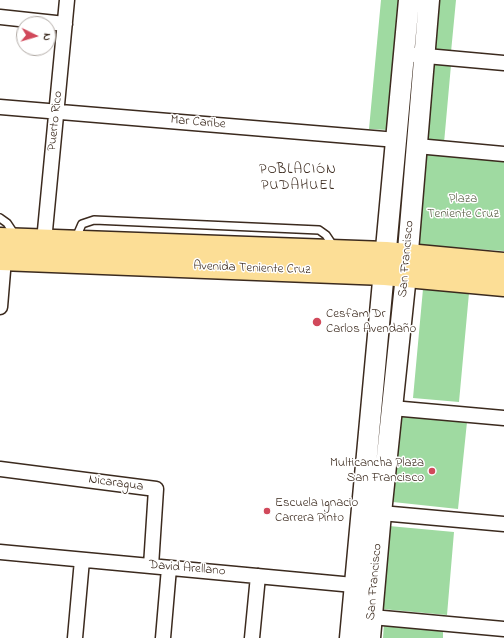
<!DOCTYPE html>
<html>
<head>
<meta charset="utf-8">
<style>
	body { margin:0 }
	#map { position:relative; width:504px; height:638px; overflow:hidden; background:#fff; font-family:"Indie Flower",sans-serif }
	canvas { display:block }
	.north { position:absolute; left:16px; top:16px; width:40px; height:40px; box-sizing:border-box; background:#fff; border:1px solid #b1aaa5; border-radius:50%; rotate:95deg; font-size:11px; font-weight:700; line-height:16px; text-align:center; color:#3b2a1e }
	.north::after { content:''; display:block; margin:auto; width:14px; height:18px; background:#d1495b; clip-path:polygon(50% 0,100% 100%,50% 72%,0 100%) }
</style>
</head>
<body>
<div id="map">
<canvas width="504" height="638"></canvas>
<div class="north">N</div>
</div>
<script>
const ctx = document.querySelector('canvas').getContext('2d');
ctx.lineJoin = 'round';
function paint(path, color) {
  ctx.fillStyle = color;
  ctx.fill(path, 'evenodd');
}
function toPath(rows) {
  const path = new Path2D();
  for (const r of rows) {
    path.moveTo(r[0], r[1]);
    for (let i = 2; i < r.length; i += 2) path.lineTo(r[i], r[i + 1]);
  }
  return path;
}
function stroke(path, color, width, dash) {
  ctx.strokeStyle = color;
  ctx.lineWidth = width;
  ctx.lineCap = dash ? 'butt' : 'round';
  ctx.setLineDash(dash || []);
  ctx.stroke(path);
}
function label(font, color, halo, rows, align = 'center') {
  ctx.font = font + ' "Indie Flower",sans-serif';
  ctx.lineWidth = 3;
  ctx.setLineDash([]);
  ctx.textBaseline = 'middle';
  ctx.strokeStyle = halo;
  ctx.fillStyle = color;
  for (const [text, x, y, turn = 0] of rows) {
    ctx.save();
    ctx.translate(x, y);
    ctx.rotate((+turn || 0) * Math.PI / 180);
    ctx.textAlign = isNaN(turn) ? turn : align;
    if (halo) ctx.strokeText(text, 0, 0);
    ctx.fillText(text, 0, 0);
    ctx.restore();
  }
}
paint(toPath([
	[381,0,400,0,388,130,369,129],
	[437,0,456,0,451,52,432,50],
	[431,63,451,65,444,143,424,141],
	[427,154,504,161,504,251,419,245],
	[423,289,469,293,459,402,413,398],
	[401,416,467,422,458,509,393,502],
	[389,526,454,532,447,615,382,609],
	[384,624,443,630,443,638,383,638]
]), '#9fdaa1');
const service = toPath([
	[0,218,7,223,15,235],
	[75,240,82,224,94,220,319,230,326,235,334,247]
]);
const minor = toPath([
	[0,17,65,24],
	[404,54,504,63],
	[0,107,397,140],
	[417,146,504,154],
	[44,241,67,0],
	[0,307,4,259],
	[392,408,504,418],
	[0,469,156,489,151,566],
	[381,513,504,524],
	[0,552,364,586],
	[372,617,504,629],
	[75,638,82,560],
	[163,638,169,568],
	[252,638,258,576]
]);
const secondary = toPath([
	[350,638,409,0],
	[370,638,381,513,406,275,429,0]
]);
const primary = toPath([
	[0,239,386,253,504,264],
	[0,259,385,274,504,285]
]);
stroke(service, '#3b2a1e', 10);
stroke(minor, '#3b2a1e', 17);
stroke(secondary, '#3b2a1e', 23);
stroke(primary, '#3b2a1e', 25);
stroke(service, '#fff', 7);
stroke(minor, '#fff', 14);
stroke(secondary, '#fff', 20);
stroke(primary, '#fcde96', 22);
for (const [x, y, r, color] of [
	[317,322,5,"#d1495b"],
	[432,471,4,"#d1495b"],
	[267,511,4,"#d1495b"]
]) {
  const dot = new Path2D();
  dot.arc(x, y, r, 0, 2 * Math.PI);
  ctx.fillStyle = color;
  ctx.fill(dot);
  stroke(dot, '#fff', 1.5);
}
label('13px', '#3b2a1e', '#fff', [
	["Puerto Rico",56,121,-84],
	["Mar Caribe",198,123,5],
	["San Francisco",407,259,-85],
	["Avenida Teniente Cruz",252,269,2],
	["Nicaragua",116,484,8],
	["David Arellano",187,569,5],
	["San Francisco",375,582,-85]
]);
label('13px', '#595f45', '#fff', [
	["Plaza",463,200],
	["Teniente Cruz",463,215]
]);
label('13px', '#3b2a1e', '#fff', [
	["Cesfam Dr",326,315],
	["Carlos Avendaño",326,330],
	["Multicancha Plaza",424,464,"right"],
	["San Francisco",424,479,"right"],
	["Escuela Ignacio",275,504],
	["Carrera Pinto",275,519]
], 'left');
ctx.letterSpacing = '1px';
label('14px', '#3b2a1e', '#fff', [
	["POBLACIÓN",298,171],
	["PUDAHUEL",298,187]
]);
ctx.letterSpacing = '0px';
</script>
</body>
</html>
